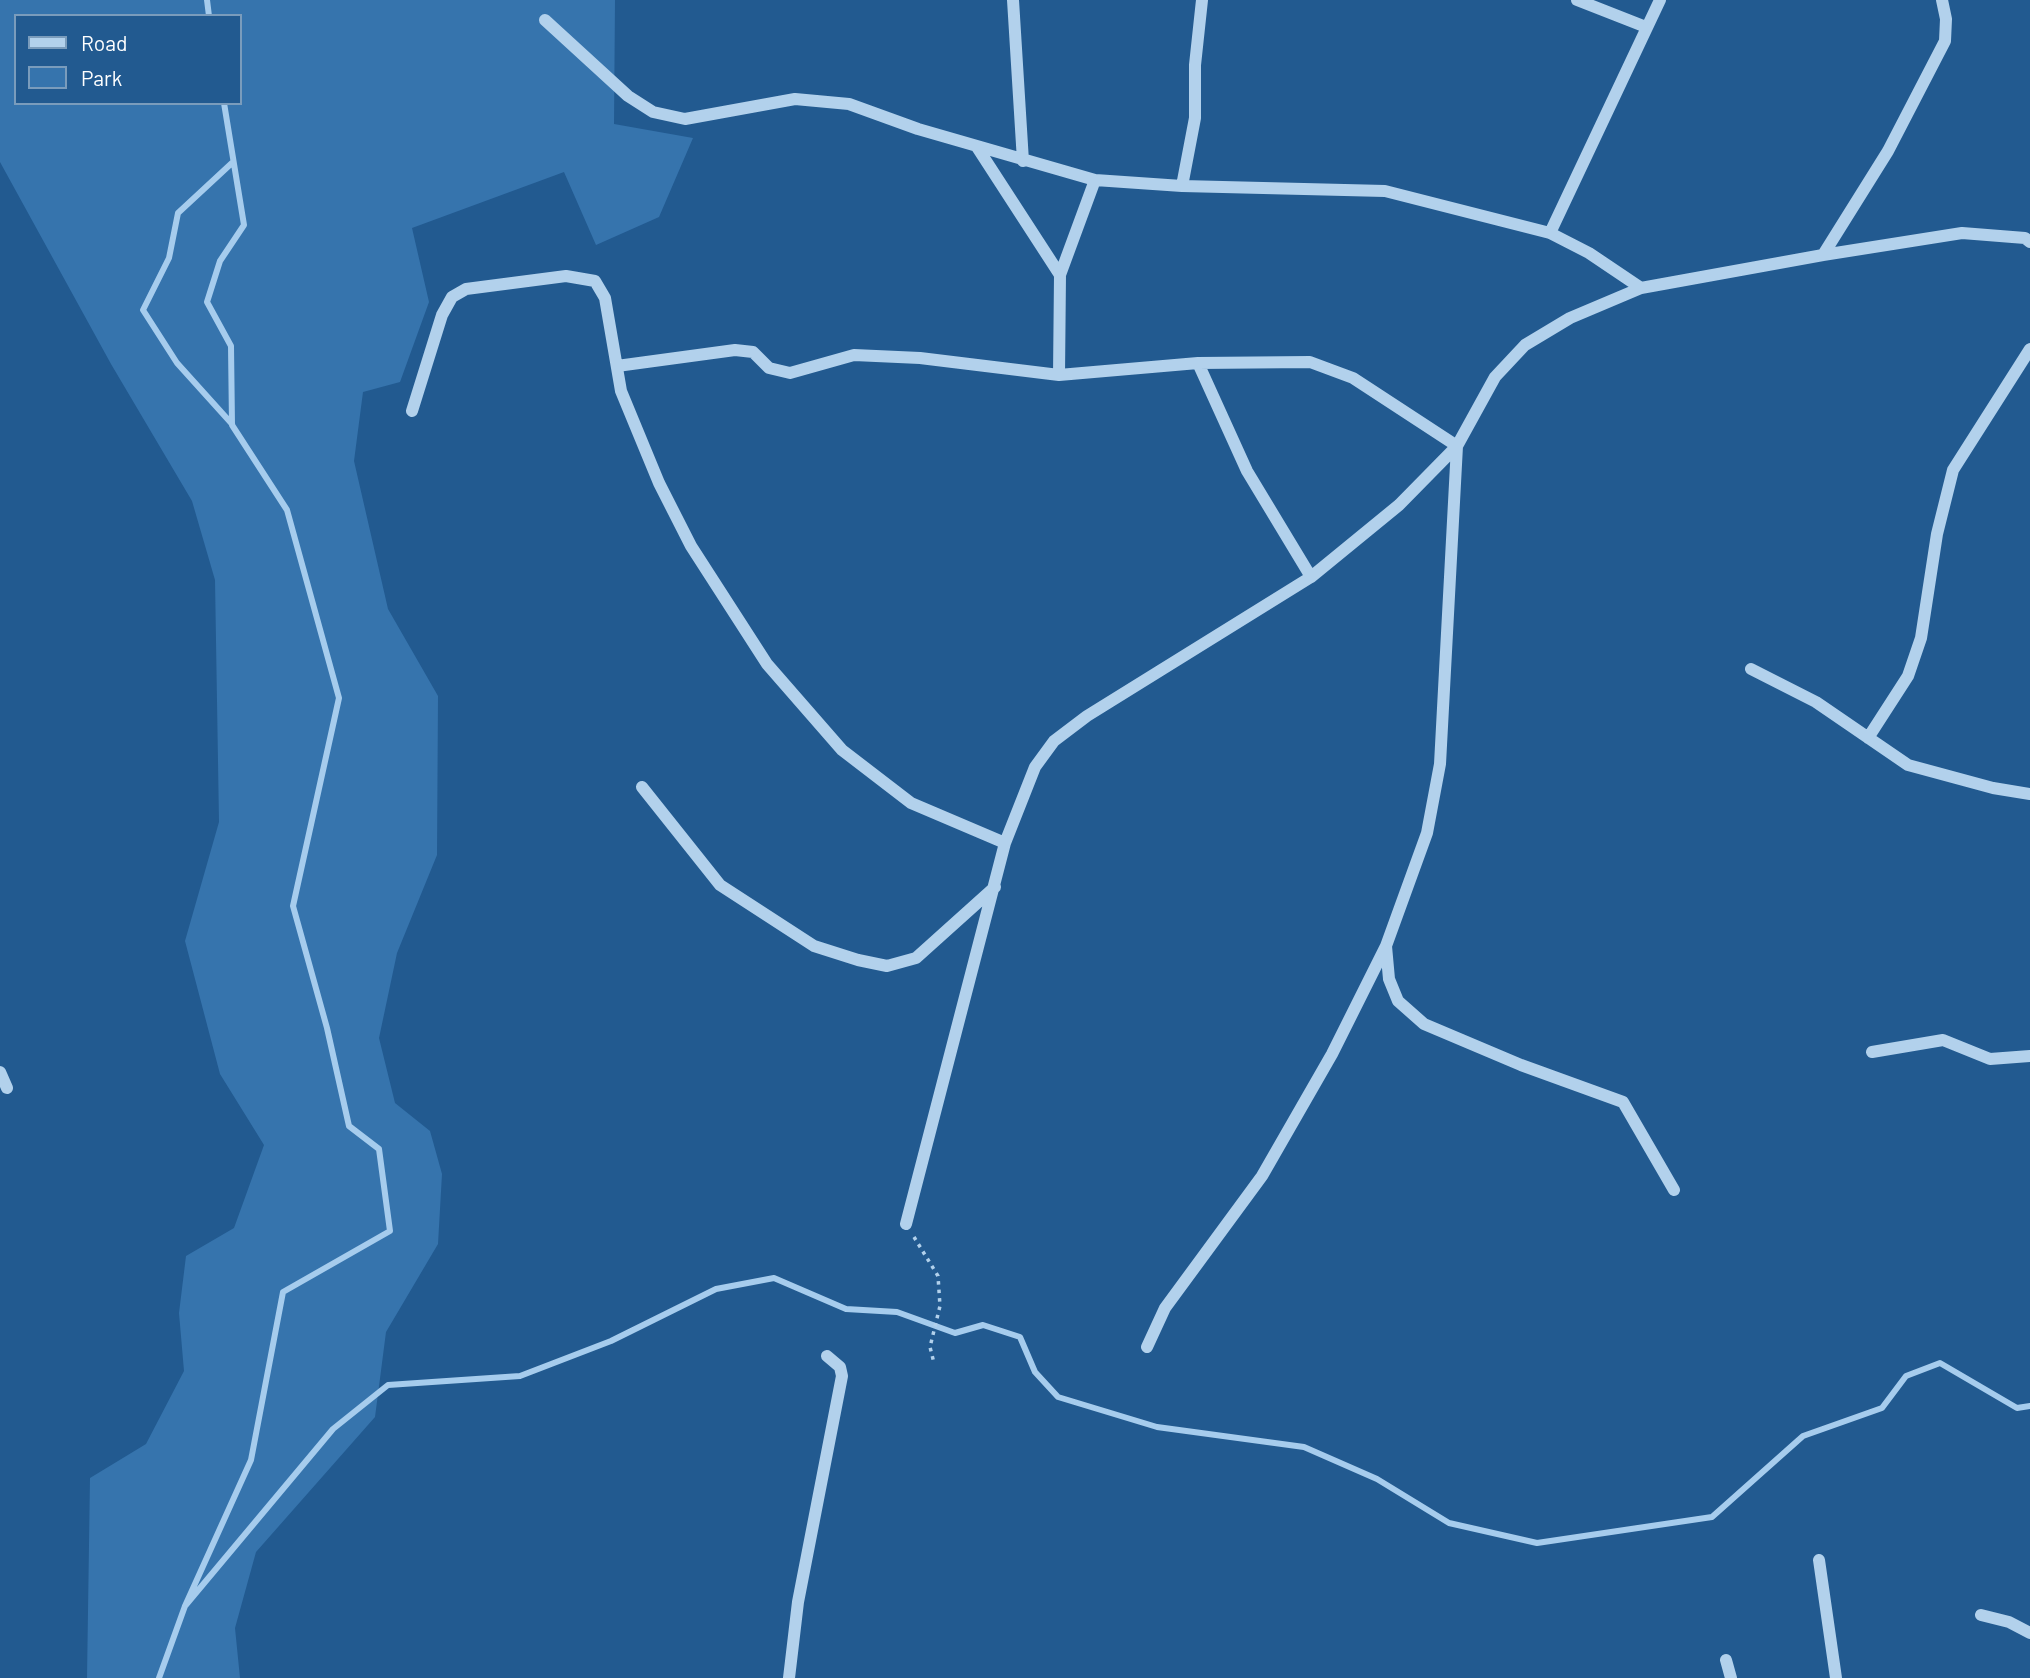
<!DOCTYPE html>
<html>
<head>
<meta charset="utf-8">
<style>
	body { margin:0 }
	#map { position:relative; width:2030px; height:1678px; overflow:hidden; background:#225a90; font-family:Barlow,sans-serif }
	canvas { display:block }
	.legend { position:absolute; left:14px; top:14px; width:228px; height:91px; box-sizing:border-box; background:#225a90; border:2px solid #7a9cbc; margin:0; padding:9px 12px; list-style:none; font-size:21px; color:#fff }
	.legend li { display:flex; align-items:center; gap:14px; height:35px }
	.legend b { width:35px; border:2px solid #7a9cbc }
</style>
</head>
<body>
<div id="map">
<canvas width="2030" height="1678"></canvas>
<ul class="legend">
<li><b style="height:9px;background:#b2d1ec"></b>Road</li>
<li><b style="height:19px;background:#3674ad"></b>Park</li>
</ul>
</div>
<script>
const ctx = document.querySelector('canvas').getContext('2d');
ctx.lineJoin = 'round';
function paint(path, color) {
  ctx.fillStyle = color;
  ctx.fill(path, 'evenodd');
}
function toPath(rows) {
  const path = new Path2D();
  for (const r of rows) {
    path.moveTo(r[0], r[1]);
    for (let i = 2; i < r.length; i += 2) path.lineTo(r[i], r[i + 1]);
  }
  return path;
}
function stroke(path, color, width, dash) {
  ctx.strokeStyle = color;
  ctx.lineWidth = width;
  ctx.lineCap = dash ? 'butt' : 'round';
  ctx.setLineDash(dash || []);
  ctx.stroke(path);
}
paint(toPath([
	[0,0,615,0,614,124,693,138,659,217,596,245,564,172,412,228,429,302,400,382,363,392,354,461,388,609,438,696,437,855,397,953,379,1038,395,1103,430,1131,442,1174,438,1244,386,1332,375,1417,256,1552,235,1628,240,1678,87,1678,90,1478,146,1444,184,1371,179,1313,186,1256,234,1228,264,1145,220,1074,185,941,219,822,215,580,192,501,111,364,0,162],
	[16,16,240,16,240,103,16,103]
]), '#3674ad');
stroke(toPath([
	[207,0,209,16],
	[232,424,177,363,143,310,169,258,178,213,233,162],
	[185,1606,333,1429,388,1385,520,1376,611,1341,716,1289,774,1278,846,1309,897,1312,955,1333,983,1325,1020,1337,1035,1372,1058,1397,1157,1427,1304,1447,1377,1479,1449,1523,1537,1543,1712,1517,1803,1436,1882,1408,1906,1376,1940,1363,2017,1408,2030,1406],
	[159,1678,185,1606,251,1460,283,1292,390,1231,379,1149,349,1126,327,1028,293,906,339,698,287,510,232,425,231,346,207,302,220,261,244,225,224,103]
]), '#a6cced', 6);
stroke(toPath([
	[914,1237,938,1276,940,1306,930,1347,934,1363]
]), '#b2d1ec', 3.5, [3.5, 5]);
stroke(toPath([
	[1013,0,1023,161],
	[1577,0,1646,27],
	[545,20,628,96,653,112,685,119,795,99,849,104,918,129,1095,180,1182,186,1385,191,1550,233,1589,253,1641,288],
	[977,147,1060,275],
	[1182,186,1195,118,1195,65,1202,0],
	[1550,233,1660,0],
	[1823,255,1888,151,1945,41,1946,19,1942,0],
	[1198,363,1247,471,1311,577],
	[617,366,735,350,753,352,769,368,790,373,854,355,920,358,1059,375,1198,363,1310,362,1353,378,1457,446,1440,764,1427,833,1386,946,1332,1054,1262,1176,1165,1308,1147,1347],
	[1059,375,1060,275,1095,180],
	[412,411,442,315,452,297,466,289,566,276,595,281,605,298,621,391,659,483,691,546,767,664,842,750,911,803,1005,843],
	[1751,669,1816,702,1908,765,1993,788,2030,794],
	[1868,738,1908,676,1921,638,1937,534,1953,470,2030,349],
	[642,787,720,885,814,946,858,960,887,966,916,958,995,887],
	[1386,946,1389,979,1398,1001,1424,1024,1521,1065,1623,1102,1674,1190],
	[1872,1052,1943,1040,1990,1059,2030,1056],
	[0,1072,7,1088],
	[906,1224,1005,843,1035,767,1054,741,1087,716,1311,577,1399,505,1457,446,1495,377,1525,345,1570,318,1641,288,1823,255,1962,233,2025,238,2030,242],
	[1819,1560,1836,1678],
	[1981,1615,2009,1622,2030,1633],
	[1726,1660,1731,1678],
	[789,1678,798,1602,842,1376,840,1367,827,1356]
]), '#b2d1ec', 12);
</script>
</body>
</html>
